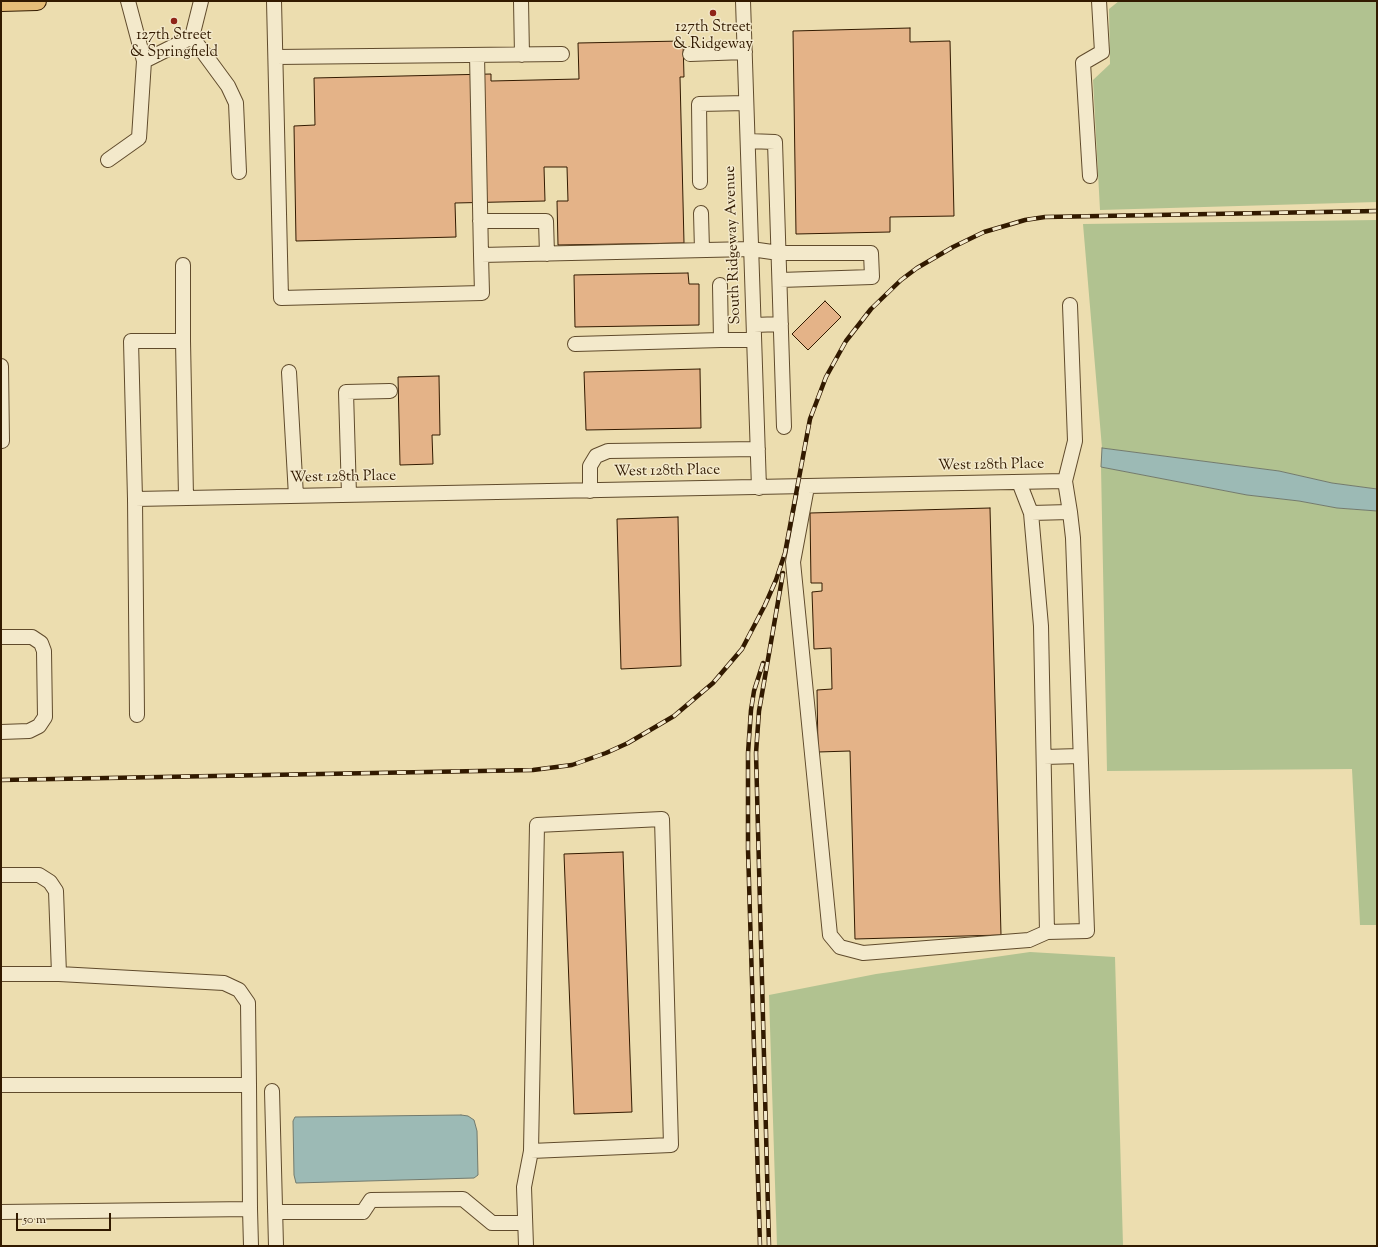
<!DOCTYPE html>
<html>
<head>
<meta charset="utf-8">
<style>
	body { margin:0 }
	#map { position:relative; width:1378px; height:1247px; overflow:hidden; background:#ecddaf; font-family:"Sorts Mill Goudy",serif }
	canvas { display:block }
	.frame { position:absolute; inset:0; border:2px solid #321a00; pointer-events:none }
	.scale { position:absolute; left:16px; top:1213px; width:95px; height:18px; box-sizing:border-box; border:2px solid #321a00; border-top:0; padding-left:5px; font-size:12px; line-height:14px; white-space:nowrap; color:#321a00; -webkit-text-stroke:3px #f3e9cb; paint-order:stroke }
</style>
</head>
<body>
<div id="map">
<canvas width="1378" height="1247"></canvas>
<div class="frame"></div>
<div class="scale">50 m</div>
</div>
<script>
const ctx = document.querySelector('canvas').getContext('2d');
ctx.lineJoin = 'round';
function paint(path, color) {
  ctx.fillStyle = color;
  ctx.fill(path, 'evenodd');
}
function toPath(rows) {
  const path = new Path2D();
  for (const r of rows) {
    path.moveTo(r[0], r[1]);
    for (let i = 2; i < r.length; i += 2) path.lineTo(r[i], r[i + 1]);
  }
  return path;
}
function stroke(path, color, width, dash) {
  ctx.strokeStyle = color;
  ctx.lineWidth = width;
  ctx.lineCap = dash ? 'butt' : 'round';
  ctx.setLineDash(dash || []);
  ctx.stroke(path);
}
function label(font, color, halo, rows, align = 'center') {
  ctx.font = font + ' "Sorts Mill Goudy",serif';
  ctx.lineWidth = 3;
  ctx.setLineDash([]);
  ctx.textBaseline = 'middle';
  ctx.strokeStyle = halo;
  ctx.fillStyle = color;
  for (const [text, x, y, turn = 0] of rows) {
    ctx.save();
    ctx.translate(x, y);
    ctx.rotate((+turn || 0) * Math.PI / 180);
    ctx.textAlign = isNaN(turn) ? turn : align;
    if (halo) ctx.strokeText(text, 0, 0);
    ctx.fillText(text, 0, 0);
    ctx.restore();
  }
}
paint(toPath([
	[1119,1,1377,1,1377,202,1100,210,1093,80,1110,64,1109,9],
	[1377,220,1377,489,1332,483,1279,471,1102,448,1083,224],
	[1101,467,1247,495,1299,501,1337,508,1377,511,1377,925,1360,925,1352,769,1107,771],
	[1030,952,1115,957,1123,1246,777,1246,769,995,876,974]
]), '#b1c290');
const water = toPath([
	[1102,448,1279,471,1332,483,1377,489,1377,511,1337,508,1299,501,1247,495,1101,467,1102,448],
	[461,1115,468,1116,474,1120,477,1131,478,1175,474,1178,296,1183,294,1175,293,1121,295,1117,461,1115]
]);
paint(water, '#9cbab5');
stroke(water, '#727a6d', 1);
const building = toPath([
	[910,28,910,42,950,41,954,216,890,217,890,232,796,234,793,31,910,28],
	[683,41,684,77,680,77,684,243,558,245,557,201,568,201,567,167,544,167,545,201,455,203,456,237,296,241,294,126,315,125,314,78,491,74,491,81,579,79,578,43,683,41],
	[688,273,689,284,699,284,699,325,575,327,574,275,688,273],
	[825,301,841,317,808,350,792,334,825,301],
	[700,369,701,428,586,430,584,372,700,369],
	[439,376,440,435,432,435,433,464,400,465,398,377,439,376],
	[990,508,1001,935,855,939,850,751,818,752,817,690,832,689,831,648,814,649,812,592,822,591,822,583,811,583,810,513,990,508],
	[678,517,681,666,621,669,617,519,678,517],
	[623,852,632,1112,574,1114,564,854,623,852]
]);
paint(building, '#e4b388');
stroke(building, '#321a00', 1);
const minor = toPath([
	[128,1,144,61,192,37,201,1],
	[274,1,281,298,482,293,481,255],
	[521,1,522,55],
	[743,1,759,488],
	[192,37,228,86,236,103,239,172],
	[690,54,745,52],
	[477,55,481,255,751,249,779,253,871,253,872,277,780,280],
	[276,57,562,54],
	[748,141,775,142,784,427],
	[108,160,139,138,144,61],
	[1090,176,1083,63,1102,52,1099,1],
	[700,182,699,104,746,103],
	[701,213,702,250],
	[480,221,546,221,547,254],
	[183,265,183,341],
	[720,285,721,340,754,340],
	[754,325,781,324],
	[575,344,721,340],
	[1,366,2,441],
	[289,372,296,496],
	[1019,482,1031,513,1070,512,1065,481,1075,441,1070,305],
	[807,487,793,562,830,935,840,947,863,953,1029,940,1047,932,1087,931,1073,538,1070,512],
	[590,491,590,466,596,456,608,451,758,449],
	[349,495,346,392,390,391],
	[135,499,131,341,183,341,186,497],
	[1031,513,1041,626,1047,932],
	[1,637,32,637,41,643,44,651,45,717,39,726,29,731,1,732],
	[137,715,135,499,1065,481],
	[1044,757,1080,756],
	[1,875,39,875,50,882,56,891,59,974],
	[1,974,59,974,224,983,239,990,248,1003,249,1085],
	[1,1085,249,1085,250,1209],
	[272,1091,276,1246],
	[1,1212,250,1209,251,1246],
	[275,1212,363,1212,371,1200,463,1199,492,1223,525,1223],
	[526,1246,524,1187,531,1151,537,825,662,819,671,1145,531,1151]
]);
const major = toPath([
	[1,2,37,1]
]);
stroke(minor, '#604b2c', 16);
stroke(major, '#321a00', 20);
stroke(minor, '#f3e9cb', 14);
stroke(major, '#e6be78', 18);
const rail = toPath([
	[1,780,533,770,572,765,606,753,628,743,674,716,713,683,742,649,765,605,776,580,785,553,810,419,826,377,846,341,871,309,901,280,917,268,953,247,984,232,1025,220,1045,217,1377,211],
	[760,1246,748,849,748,753,751,710,754,691,763,663],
	[769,1246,756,753,759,711,783,573]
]);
stroke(rail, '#321a00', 4.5);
stroke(rail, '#f3e9cb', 3, [9]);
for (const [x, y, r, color] of [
	[713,13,4,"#8f2418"],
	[174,21,4,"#8f2418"]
]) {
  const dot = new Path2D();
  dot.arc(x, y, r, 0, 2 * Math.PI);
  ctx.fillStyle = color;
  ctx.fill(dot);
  stroke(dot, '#f3e9cb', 1.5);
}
label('15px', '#321a00', '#f3e9cb', [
	["127th Street",713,28],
	["& Ridgeway",713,45],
	["127th Street",174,36],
	["& Springfield",174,53]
]);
label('15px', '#321a00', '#f3e9cb', [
	["South Ridgeway Avenue",734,245,-92],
	["West 128th Place",991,466,-1],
	["West 128th Place",667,472,-1],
	["West 128th Place",343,478,-1]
]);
</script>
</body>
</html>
